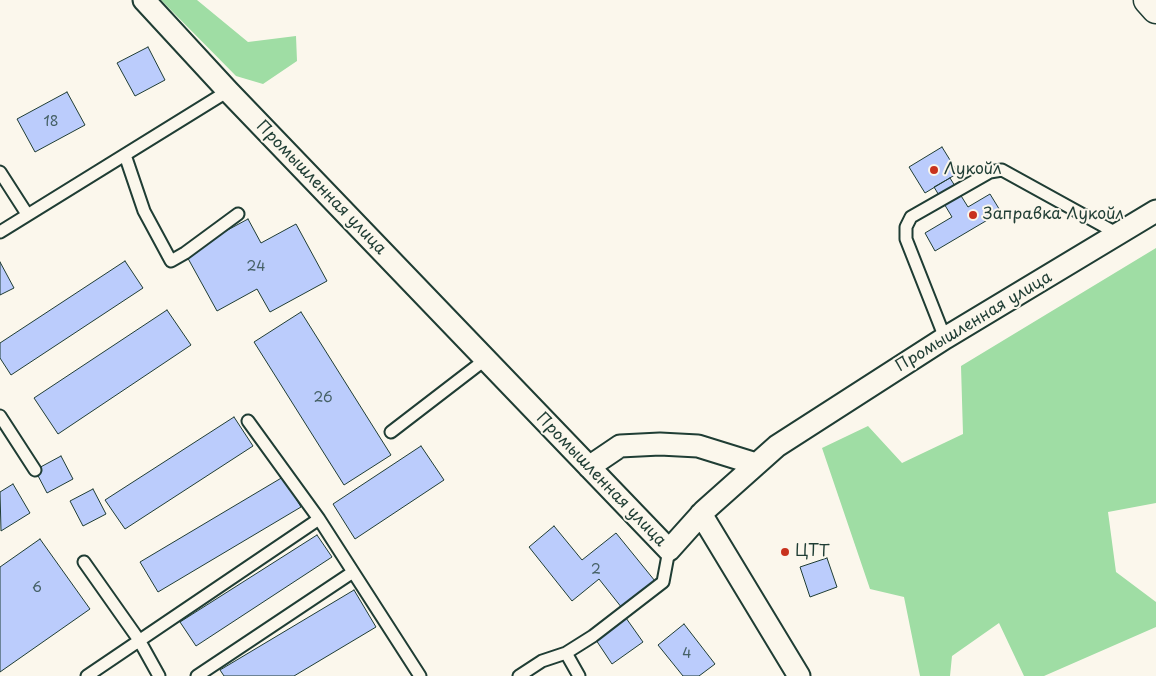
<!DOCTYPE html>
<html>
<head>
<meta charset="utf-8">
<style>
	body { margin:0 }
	canvas { display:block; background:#fbf7ec }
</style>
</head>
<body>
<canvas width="1156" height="676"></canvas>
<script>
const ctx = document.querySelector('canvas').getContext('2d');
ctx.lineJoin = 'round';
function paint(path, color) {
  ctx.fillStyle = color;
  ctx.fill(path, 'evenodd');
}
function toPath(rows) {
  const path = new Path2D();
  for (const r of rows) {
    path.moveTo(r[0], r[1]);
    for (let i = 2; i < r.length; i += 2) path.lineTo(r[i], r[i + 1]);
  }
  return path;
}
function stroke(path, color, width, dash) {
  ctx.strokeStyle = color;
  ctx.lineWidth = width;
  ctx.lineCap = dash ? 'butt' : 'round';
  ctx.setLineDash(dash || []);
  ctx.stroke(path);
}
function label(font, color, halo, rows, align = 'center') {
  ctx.font = font + ' "Playpen Sans",sans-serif';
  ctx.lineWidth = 4;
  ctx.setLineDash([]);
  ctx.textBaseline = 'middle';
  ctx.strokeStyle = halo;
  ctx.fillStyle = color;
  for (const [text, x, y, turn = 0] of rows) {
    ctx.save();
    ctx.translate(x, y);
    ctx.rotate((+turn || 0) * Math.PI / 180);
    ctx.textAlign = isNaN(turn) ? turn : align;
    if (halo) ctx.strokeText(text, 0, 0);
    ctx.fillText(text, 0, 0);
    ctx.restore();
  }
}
paint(toPath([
	[161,0,197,0,248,42,296,36,297,61,263,84,236,76],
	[1156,248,1156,503,1108,512,1116,572,1156,602,1156,627,1044,676,1024,676,999,623,952,656,950,676,920,676,904,597,870,589,822,448,868,426,902,463,963,434,961,366]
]), '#9fdda4');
const building = toPath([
	[148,47,165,80,135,96,117,63,148,47],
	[67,92,85,125,35,152,17,119,67,92],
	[942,147,958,173,925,193,909,167,942,147],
	[950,178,968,207,990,194,1001,212,935,251,925,233,952,217,934,187,950,178],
	[248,219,261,243,296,224,327,281,270,312,257,289,217,311,185,253,248,219],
	[125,261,143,288,11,375,0,358,0,343,125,261],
	[0,262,14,288,0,295,0,262],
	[167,310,191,345,58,434,34,398,167,310],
	[301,312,391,455,344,485,254,342,301,312],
	[234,417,253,446,125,529,105,500,234,417],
	[421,446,444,480,355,539,333,504,421,446],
	[61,456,73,479,47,493,35,470,61,456],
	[283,477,301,507,158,592,140,562,283,477],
	[13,484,30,513,1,531,0,492,13,484],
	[93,489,106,514,83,526,70,501,93,489],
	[554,526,582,560,616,533,655,581,622,608,599,579,572,601,529,547,554,526],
	[317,535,332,557,196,646,180,622,317,535],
	[40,539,90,609,0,672,0,567,40,539],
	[827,558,837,587,810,597,800,567,827,558],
	[354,590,376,627,294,676,224,676,220,670,354,590],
	[626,618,643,642,612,664,596,640,626,618],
	[684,624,715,664,699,676,683,676,658,645,684,624]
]);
paint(building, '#bbccfc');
stroke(building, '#1f3d34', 1);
const service = toPath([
	[125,155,144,211,171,261,185,253,238,214],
	[0,172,27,214],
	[0,232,228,91],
	[945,338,906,239,906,227,911,217,990,172,1002,170,1118,234],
	[0,416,35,470],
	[248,421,319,519,420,676],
	[391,432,486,359],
	[84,562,139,640,159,676],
	[566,653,579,676],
	[87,676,319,519],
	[197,676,353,572],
	[519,676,542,661,566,653,593,636,663,582,669,550]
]);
const minor = toPath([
	[144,0,228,91,669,550,704,511,777,446,945,338,1156,211],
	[589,467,620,446,660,444,698,446,756,464],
	[701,514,799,676]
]);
const trunk = toPath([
	[1148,0,1156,9]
]);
stroke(service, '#1f3d34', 15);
stroke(minor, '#1f3d34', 25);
stroke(trunk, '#1f3d34', 31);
stroke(service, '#fbf7ec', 11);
stroke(minor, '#fbf7ec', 21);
stroke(trunk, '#fbf7ec', 28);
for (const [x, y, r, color] of [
	[934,170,5,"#c8321e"],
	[973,215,5,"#c8321e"],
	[785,552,5,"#c8321e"]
]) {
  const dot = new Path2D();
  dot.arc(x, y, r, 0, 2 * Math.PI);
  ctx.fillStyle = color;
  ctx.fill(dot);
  stroke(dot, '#fbf7ec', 2);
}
label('14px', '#466166', null, [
	["18",51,122],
	["24",256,267],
	["26",323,398],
	["2",596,570],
	["6",37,588],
	["4",687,654]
]);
label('16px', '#1f3d34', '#fbf7ec', [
	["Лукойл",944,170],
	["Заправка Лукойл",983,215],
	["ЦТТ",795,552]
], 'left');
label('16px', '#1f3d34', '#fbf7ec', [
	["Промышленная улица",321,188,46],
	["Промышленная улица",974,322,-31],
	["Промышленная улица",601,480,46]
]);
</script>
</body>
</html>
